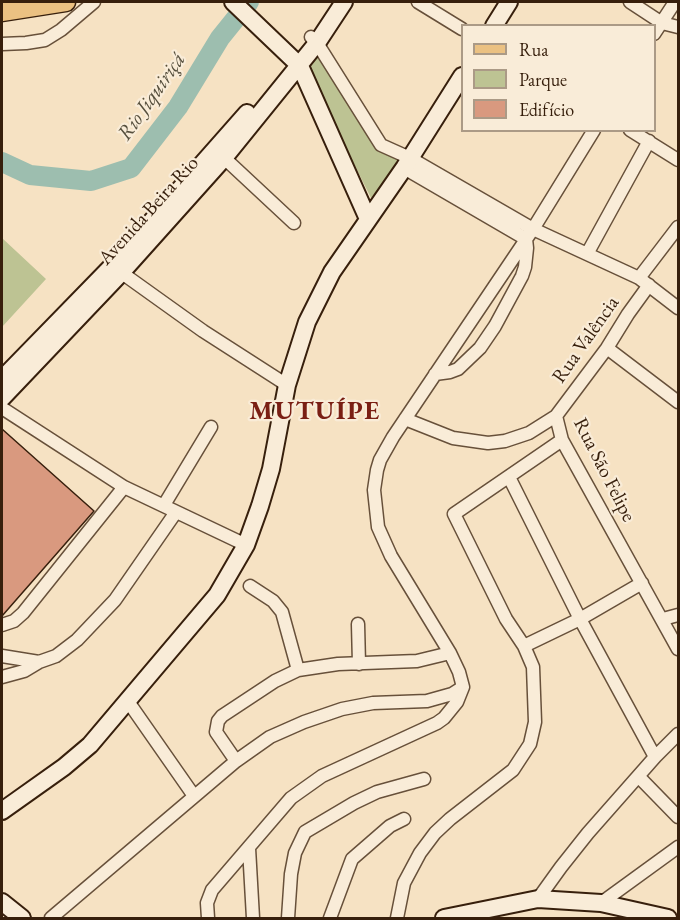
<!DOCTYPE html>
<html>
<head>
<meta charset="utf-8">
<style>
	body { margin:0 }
	#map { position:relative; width:680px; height:920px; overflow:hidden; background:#f6e2c3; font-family:"EB Garamond",serif }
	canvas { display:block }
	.frame { position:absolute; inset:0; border:3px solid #371f0c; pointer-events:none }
	.legend { position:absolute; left:461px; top:24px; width:195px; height:108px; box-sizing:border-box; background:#f9ecd8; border:2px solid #ab9a86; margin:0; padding:8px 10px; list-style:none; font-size:18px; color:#371f0c }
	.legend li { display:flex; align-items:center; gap:12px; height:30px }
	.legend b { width:30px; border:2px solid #ab9a86 }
</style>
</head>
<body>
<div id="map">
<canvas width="680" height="920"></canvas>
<div class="frame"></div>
<ul class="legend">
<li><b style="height:8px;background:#ebc182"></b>Rua</li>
<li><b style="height:16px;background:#bdc393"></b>Parque</li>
<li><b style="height:16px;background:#d9997f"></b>Edifício</li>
</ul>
</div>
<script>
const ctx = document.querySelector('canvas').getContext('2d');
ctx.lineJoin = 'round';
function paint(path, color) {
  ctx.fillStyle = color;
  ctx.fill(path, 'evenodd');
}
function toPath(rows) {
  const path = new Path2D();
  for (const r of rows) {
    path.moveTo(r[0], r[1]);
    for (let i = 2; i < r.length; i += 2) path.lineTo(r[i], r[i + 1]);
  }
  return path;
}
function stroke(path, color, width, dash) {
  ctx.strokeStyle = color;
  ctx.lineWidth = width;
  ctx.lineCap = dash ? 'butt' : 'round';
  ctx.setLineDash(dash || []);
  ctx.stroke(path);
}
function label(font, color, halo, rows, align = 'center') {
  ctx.font = font + ' "EB Garamond",serif';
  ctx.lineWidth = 4.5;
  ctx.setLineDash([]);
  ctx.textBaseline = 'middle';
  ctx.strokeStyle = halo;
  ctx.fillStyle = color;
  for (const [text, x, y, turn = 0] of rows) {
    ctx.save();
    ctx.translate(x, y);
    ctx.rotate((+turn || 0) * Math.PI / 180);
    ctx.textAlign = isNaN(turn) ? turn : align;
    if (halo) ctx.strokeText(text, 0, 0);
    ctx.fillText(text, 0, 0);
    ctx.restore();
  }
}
paint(toPath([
	[317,50,378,148,401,162,371,198,305,66],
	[2,238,46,279,2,327]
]), '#bdc393');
stroke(toPath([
	[2,162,30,175,91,181,131,168,178,107,220,38,249,2]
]), '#9dbeaf', 20);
const building = toPath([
	[2,429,94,511,2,616,2,429]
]);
paint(building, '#d9997f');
stroke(building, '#371f0c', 1.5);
const street = toPath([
	[418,2,462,29],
	[630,2,662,23,678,27],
	[654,34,675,2],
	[311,37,317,43,381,145,410,158,533,229,639,278,678,308],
	[2,44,26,43,45,40,61,30,94,2],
	[630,130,678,160],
	[220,154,294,223],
	[404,168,526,239,527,248,525,267,522,276,495,326,480,348,458,369,450,372,435,374],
	[587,254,649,141],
	[115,268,203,331,287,385],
	[639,278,678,227],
	[607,348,678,402],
	[2,408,124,487,246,545],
	[556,416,607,348,628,314,649,285],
	[405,419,453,438,488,443,505,441,529,433,556,416,562,440,678,649],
	[509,477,580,619,655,757],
	[164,505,211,427],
	[250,586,273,601,282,612,298,670,338,664,417,661,450,653],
	[663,619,678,615],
	[358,624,359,664],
	[2,625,14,621,23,613,124,487],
	[524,646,580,619,642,583],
	[2,656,39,662,56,656,77,640,115,600,176,512],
	[2,677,24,671,39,662],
	[127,700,194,796],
	[236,761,216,732,218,721,222,716,275,681,298,670],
	[639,777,678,817],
	[249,848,253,918],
	[538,899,561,867,588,833,655,757,678,734],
	[601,903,678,847],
	[51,918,236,761,270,737,304,722,342,709,373,703,427,701,452,694,463,687],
	[208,918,207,903,212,890,291,798,322,776,437,723,444,718,457,702,463,687,459,672,450,653,391,556,378,527,374,490,377,470,380,460,393,437,533,229,594,130],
	[288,918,291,874,295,853,305,832,354,803,377,792,424,779],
	[330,918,352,859,390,826,404,819],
	[397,918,404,883,420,853,435,833,450,819,513,770,530,744,535,722,533,667,524,646,506,619,454,514,562,440]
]);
const secondary = toPath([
	[233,2,300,66,368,219],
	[494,26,509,2],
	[2,379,112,266,247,113],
	[2,398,121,273,224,158,317,43,344,2],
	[2,811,64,767,90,745,217,595,246,545,260,506,271,469,287,385,307,322,332,272,404,168,462,76],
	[2,902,22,918],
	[444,918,538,899,601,903,668,918]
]);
const primary = toPath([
	[2,12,66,2]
]);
stroke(street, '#67503a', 15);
stroke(secondary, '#371f0c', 20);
stroke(primary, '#371f0c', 21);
stroke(street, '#f9ecd8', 12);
stroke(secondary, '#f9ecd8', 16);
stroke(primary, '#ebc182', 18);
label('20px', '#371f0c', '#f9ecd8', [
	["Avenida Beira Rio",149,211,-48],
	["Rua Valência",586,340,-55],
	["Rua São Felipe",604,470,63]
]);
label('italic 21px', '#564f3d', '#f9ecd8', [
	["Rio Jiquiriçá",152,97,-55]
]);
ctx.letterSpacing = '1.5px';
label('bold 26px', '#7a1f14', '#f9ecd8', [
	["MUTUÍPE",315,412]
]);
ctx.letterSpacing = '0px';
</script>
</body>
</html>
